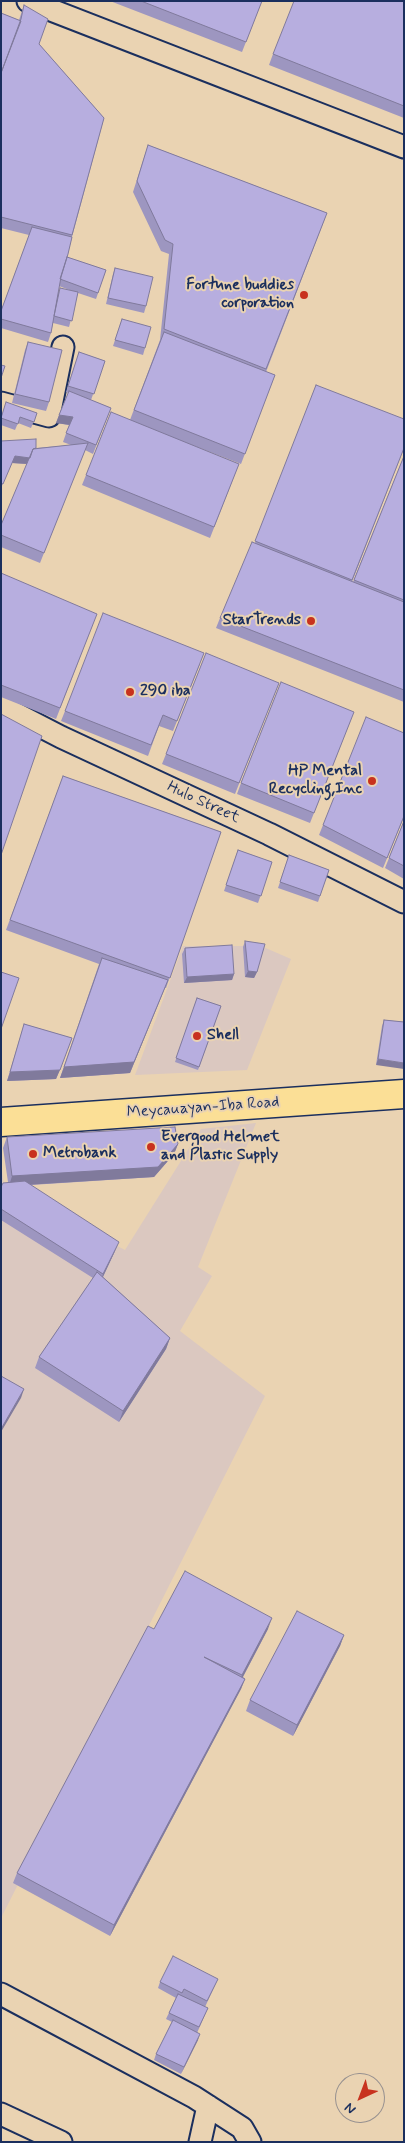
<!DOCTYPE html>
<html>
<head>
<meta charset="utf-8">
<style>
	body { margin:0 }
	#map { position:relative; width:405px; height:2143px; overflow:hidden; background:#ead3b2; font-family:Mynerve,sans-serif }
	canvas { display:block }
	.frame { position:absolute; inset:0; border:2px solid #1b2f5e; pointer-events:none }
	.north { position:absolute; left:335px; top:2073px; width:50px; height:50px; box-sizing:border-box; background:#ead3b2; border:1px solid #979190; border-radius:50%; rotate:223deg; font-size:14px; font-weight:700; line-height:20px; text-align:center; color:#1b2f5e }
	.north::after { content:''; display:block; margin:auto; width:18px; height:22px; background:#c8321e; clip-path:polygon(50% 0,100% 100%,50% 72%,0 100%) }
</style>
</head>
<body>
<div id="map">
<canvas width="405" height="2143"></canvas>
<div class="frame"></div>
<div class="north">N</div>
</div>
<script>
const ctx = document.querySelector('canvas').getContext('2d');
ctx.lineJoin = 'round';
function paint(path, color) {
  ctx.fillStyle = color;
  ctx.fill(path, 'evenodd');
}
function toPath(rows) {
  const path = new Path2D();
  for (const r of rows) {
    path.moveTo(r[0], r[1]);
    for (let i = 2; i < r.length; i += 2) path.lineTo(r[i], r[i + 1]);
  }
  return path;
}
function stroke(path, color, width, dash) {
  ctx.strokeStyle = color;
  ctx.lineWidth = width;
  ctx.lineCap = dash ? 'butt' : 'round';
  ctx.setLineDash(dash || []);
  ctx.stroke(path);
}
function label(font, color, halo, rows, align = 'center') {
  ctx.font = font + ' Mynerve,sans-serif';
  ctx.lineWidth = 4;
  ctx.setLineDash([]);
  ctx.textBaseline = 'middle';
  ctx.strokeStyle = halo;
  ctx.fillStyle = color;
  for (const [text, x, y, turn = 0] of rows) {
    ctx.save();
    ctx.translate(x, y);
    ctx.rotate((+turn || 0) * Math.PI / 180);
    ctx.textAlign = isNaN(turn) ? turn : align;
    if (halo) ctx.strokeText(text, 0, 0);
    ctx.fillText(text, 0, 0);
    ctx.restore();
  }
}
paint(toPath([
	[183,946,261,946,291,959,247,1070,135,1075],
	[256,1123,198,1267,212,1276,180,1331,265,1396,1,1918,1,1161,4,1187,125,1250,201,1129]
]), '#dbc8c0');
const minor = toPath([
	[28,1,404,147],
	[1,403,49,416,63,347],
	[1,706,61,737,269,834,404,902],
	[1,1994,194,2097,242,2128,250,2142],
	[1,2114,61,2142],
	[200,2142,208,2106]
]);
const major = toPath([
	[1,1122,404,1094]
]);
stroke(minor, '#1b2f5e', 25);
stroke(major, '#1b2f5e', 31);
stroke(minor, '#ead3b2', 21);
stroke(major, '#fbdf96', 28);
paint(toPath([
	[110,1,262,1,242,52],
	[404,1,404,118,269,65,273,54],
	[24,5,39,44,104,118,72,237,67,257,106,270,96,299,78,293,69,327,53,323,51,333,48,342,1,328,1,311,29,235,1,228,1,13,19,20],
	[59,286,72,291,58,292],
	[148,145,327,213,266,372,275,375,241,464,187,443,239,464,210,538,82,485,86,475,130,420,160,340,169,254,161,251,133,192],
	[115,268,146,306,144,313,106,304,113,274],
	[122,319,145,348,143,355,113,346],
	[28,342,49,402,46,411,12,403,25,350],
	[79,352,105,361,91,400,111,408,93,454,85,450,40,563,1,547,1,525,27,464,12,463,1,488,1,441,36,448,71,445,63,442,69,425,56,423,68,393,66,392],
	[316,385,404,448,352,582,353,582,404,456,404,702,216,628,220,618,255,543],
	[37,413,31,428,18,423,15,430,1,425,1,416],
	[1,573,93,624,56,719,1,697],
	[200,664,173,731,159,726,148,756,61,721,65,711],
	[275,693,235,794,162,764,166,754],
	[350,722,310,823,237,794,241,783],
	[63,776,221,832,166,988,165,988,130,1073,60,1078,99,964,6,930],
	[404,817,383,868,319,835,323,825],
	[404,821,404,879,385,868],
	[238,850,272,862,258,903,224,891],
	[289,855,329,870,318,902,278,888],
	[245,941,257,972,254,978,245,977,243,947],
	[185,948,234,974,232,980,184,983,182,954],
	[197,998,221,1006,198,1070,175,1062],
	[384,1020,404,1022,376,1065,382,1026],
	[24,1024,72,1038,56,1079,7,1081],
	[7,1137,178,1144,174,1154,154,1177,31,1185,115,1251,103,1277,170,1338,166,1349,119,1422,35,1368,39,1357,93,1278,1,1220,1,1187,8,1182,3,1148],
	[154,1629,268,1629,243,1677,245,1679,241,1689,110,1936,13,1883,17,1873],
	[344,1635,340,1646,293,1736,246,1711,250,1700],
	[218,1979,205,2007,208,2008,197,2033,198,2040,181,2074,154,2060,156,2054,172,2022,166,2019,176,1998,158,1988,160,1982]
]), '#9d96c0');
paint(toPath([
	[59,415,73,417,70,425,56,423],
	[15,456,30,458,28,464,12,463,1,488],
	[248,971,257,972,254,978,245,977],
	[234,974,232,980,184,983,187,977],
	[168,980,130,1073,60,1078,64,1067],
	[378,1059,404,1063,404,1069,376,1065],
	[60,1070,56,1079,7,1081,10,1072],
	[178,1144,174,1154,154,1177,9,1186,12,1176],
	[119,1242,115,1251,100,1283,103,1274],
	[170,1338,166,1349,119,1422,123,1411],
	[24,1389,21,1398,1,1432,1,1429],
	[272,1618,268,1629,238,1686,242,1675],
	[344,1635,340,1646,293,1736,297,1725],
	[245,1679,241,1689,110,1936,114,1925],
	[200,2034,198,2040,181,2074,184,2067]
]), '#807a9c');
const building = toPath([
	[141,1,262,1,246,42,141,1],
	[294,1,404,1,404,106,273,54,294,1],
	[24,5,48,19,39,44,104,118,72,235,1,217,1,73,21,19,24,5],
	[1,13,21,21,1,73,1,13],
	[148,145,327,213,266,369,164,329,173,244,165,240,137,181,148,145],
	[32,227,72,237,68,254,61,277,51,333,1,319,1,311,32,227],
	[67,257,106,270,98,293,60,279,67,257],
	[115,268,153,277,146,306,108,298,115,268],
	[60,288,78,292,72,321,54,316,60,288],
	[122,319,151,327,145,348,115,340,122,319],
	[164,332,275,375,245,454,134,410,164,332],
	[28,342,62,350,49,402,15,394,28,342],
	[79,352,105,361,94,394,68,386,79,352],
	[1,365,5,366,1,378,1,365],
	[316,385,404,419,404,448,352,580,255,541,316,385],
	[69,391,111,408,96,445,66,433,73,417,59,415,69,391],
	[6,402,37,413,34,422,20,417,18,424,1,418,6,402],
	[111,412,239,464,214,527,86,475,111,412],
	[36,439,36,448,33,449,30,458,15,456,3,484,1,483,1,441,36,439],
	[88,443,44,553,1,535,1,525,33,449,88,443],
	[404,456,404,600,354,580,404,456],
	[252,542,404,602,404,690,220,618,252,542],
	[1,573,97,614,60,708,1,685,1,573],
	[103,613,204,653,177,721,163,715,151,745,65,711,103,613],
	[206,653,279,683,239,783,166,754,206,653],
	[281,682,354,712,314,813,241,783,281,682],
	[1,714,42,736,1,855,1,714],
	[366,717,404,733,404,816,387,858,323,825,366,717],
	[63,776,221,832,170,978,10,920,63,776],
	[404,821,404,866,389,858,404,821],
	[238,850,272,862,261,896,226,885,238,850],
	[289,855,329,870,320,896,280,882,289,855],
	[245,941,265,944,257,972,248,971,245,941],
	[232,945,234,974,187,977,185,948,232,945],
	[102,958,168,980,134,1062,64,1067,102,958],
	[1,972,19,978,1,1029,1,972],
	[197,998,221,1006,199,1067,176,1058,197,998],
	[384,1020,404,1022,404,1063,378,1059,384,1020],
	[24,1024,72,1038,60,1070,10,1072,24,1024],
	[175,1127,178,1144,158,1167,12,1176,7,1137,175,1127],
	[25,1181,119,1242,103,1274,1,1209,1,1187,3,1183,25,1181],
	[97,1272,170,1338,123,1411,39,1357,97,1272],
	[1,1376,24,1389,1,1429,1,1376],
	[185,1571,272,1618,242,1675,204,1657,245,1679,114,1925,17,1873,148,1626,154,1629,185,1571],
	[297,1611,344,1635,297,1725,250,1700,297,1611],
	[173,1956,218,1979,207,2001,184,1989,182,1993,160,1982,173,1956],
	[178,1994,208,2008,199,2027,169,2013,178,1994],
	[173,2020,200,2034,184,2067,156,2054,173,2020]
]);
paint(building, '#b7aedf');
stroke(building, '#807a9c', 1);
for (const [x, y, r, color] of [
	[304,295,5,"#c8321e"],
	[311,621,5,"#c8321e"],
	[130,692,5,"#c8321e"],
	[372,781,5,"#c8321e"],
	[197,1036,5,"#c8321e"],
	[151,1147,5,"#c8321e"],
	[33,1154,5,"#c8321e"]
]) {
  const dot = new Path2D();
  dot.arc(x, y, r, 0, 2 * Math.PI);
  ctx.fillStyle = color;
  ctx.fill(dot);
  stroke(dot, '#ead3b2', 2);
}
label('bold 16px', '#1b2f5e', '#ead3b2', [
	["Fortune buddies",294,286,"right"],
	["corporation",294,304,"right"],
	["StarTrends",301,621,"right"],
	["290 iba",140,692],
	["HP Mental",362,772,"right"],
	["Recycling,Inc",362,790,"right"],
	["Shell",207,1036],
	["Evergood Helmet",161,1138],
	["and Plastic Supply",161,1156],
	["Metrobank",43,1154]
], 'left');
label('16px', '#1b2f5e', '#ead3b2', [
	["Hulo Street",203,803,25],
	["Meycauayan-Iba Road",203,1108,-4]
]);
</script>
</body>
</html>
